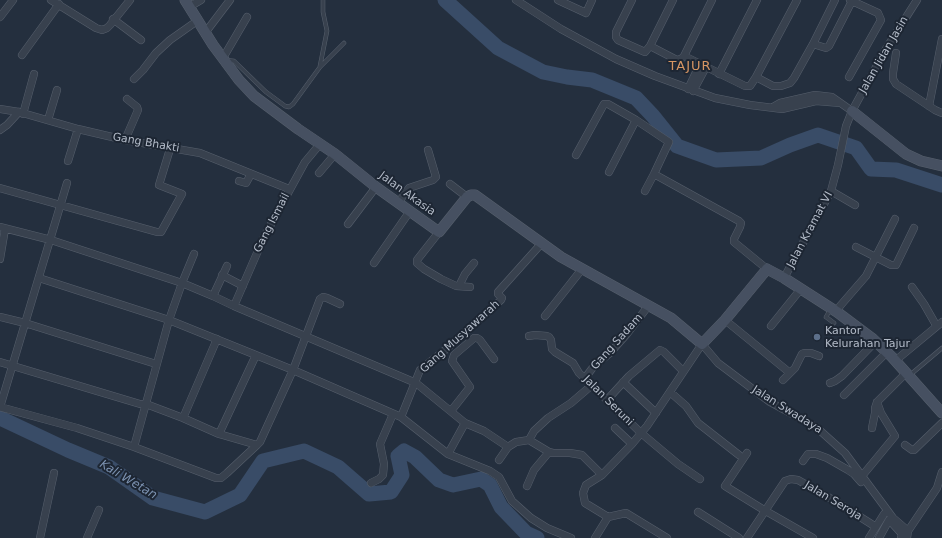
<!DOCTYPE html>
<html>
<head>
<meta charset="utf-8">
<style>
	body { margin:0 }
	canvas { display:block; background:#242f3e }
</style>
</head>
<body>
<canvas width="942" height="538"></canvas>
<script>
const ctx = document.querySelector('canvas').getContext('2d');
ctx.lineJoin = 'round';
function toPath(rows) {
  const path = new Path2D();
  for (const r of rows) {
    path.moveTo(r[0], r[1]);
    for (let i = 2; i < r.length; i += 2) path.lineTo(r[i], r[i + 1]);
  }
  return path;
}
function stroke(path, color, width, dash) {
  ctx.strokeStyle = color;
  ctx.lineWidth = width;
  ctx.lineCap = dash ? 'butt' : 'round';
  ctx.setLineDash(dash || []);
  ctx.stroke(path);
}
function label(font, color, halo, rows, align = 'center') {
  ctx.font = font + ' "DejaVu Sans",sans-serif';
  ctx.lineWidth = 4;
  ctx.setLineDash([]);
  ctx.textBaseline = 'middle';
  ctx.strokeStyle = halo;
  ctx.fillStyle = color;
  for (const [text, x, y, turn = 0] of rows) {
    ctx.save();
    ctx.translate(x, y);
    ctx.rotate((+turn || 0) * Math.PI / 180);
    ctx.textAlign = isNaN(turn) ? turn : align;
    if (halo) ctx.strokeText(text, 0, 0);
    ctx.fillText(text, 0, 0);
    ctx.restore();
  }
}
stroke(toPath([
	[445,0,498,48,543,72,567,77,592,80,636,98,653,116,677,146,716,160,761,158,790,145,818,135,856,148,871,169,896,170,942,185],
	[0,418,68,450,109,467,153,498,205,512,240,495,263,461,304,451,338,467,369,494,391,492,402,475,398,456,404,451,415,457,439,480,453,485,481,479,490,485,501,507,526,533,537,538]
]), '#394c67', 15);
const lane = toPath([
	[225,60,234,61,266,92,285,106,289,107,293,104,320,67,344,43],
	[320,66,327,31,323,12,323,0],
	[830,310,826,317,834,323],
	[910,375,942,348]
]);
const street = toPath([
	[51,0,96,28,102,30,107,28,110,25,130,0],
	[516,0,561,29,616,59,655,76,715,98,750,105,782,109,816,101,840,103],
	[558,0,586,13,592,0],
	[632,0,616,32,616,37,618,40,645,52,650,46,673,0],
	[189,7,201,0],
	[0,17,13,0],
	[113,19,141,40],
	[205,33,230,0],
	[813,44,826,48,829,46,852,1],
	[650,46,677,60,681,59,684,56,712,0],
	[896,53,893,73,893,79,896,84,935,110,942,113],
	[22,55,59,4],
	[684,56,745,86,750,86,756,77,797,0],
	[223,58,247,17],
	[719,74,757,0],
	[756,77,773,86,781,86,790,83,794,78,813,44,835,0],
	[849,77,881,20,878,13,850,0],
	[134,79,143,70,156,53,170,40,197,21],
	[688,89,700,64],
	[693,91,706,67],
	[929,106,942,39],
	[773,107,780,103,815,95,832,97,852,111],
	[0,109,19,112,78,129,125,140,200,153,289,189],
	[23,114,34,74],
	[48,120,57,90],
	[0,130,7,125,19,112],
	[125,140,138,110,137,107,127,99],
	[576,155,604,104,608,104,636,120,669,142,654,174,645,191],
	[68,161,78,129],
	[609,172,636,120],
	[319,173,335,154],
	[654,174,739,221,741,223,740,227,734,239,734,242,767,269],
	[239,181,246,183,251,174],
	[450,184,467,197],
	[0,188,157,232,161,232,182,194,159,185,170,149],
	[831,191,855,205],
	[398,203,409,188,433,180,436,177,428,150],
	[348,224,376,187],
	[0,227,51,240,182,283,213,296,227,266],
	[439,232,417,260,417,263,424,269,441,279,456,286,470,287],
	[856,247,891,265,896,265,914,228],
	[0,259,5,229],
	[374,263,410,211],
	[222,275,243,286],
	[39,278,169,320,293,370,401,417,448,454,490,471,499,477,512,501,531,518,547,528,571,538],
	[784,278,831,191,838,165,846,126,852,111,886,49,917,0],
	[459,286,465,274,474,263],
	[912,287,924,304,936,325],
	[213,296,234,306,416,383,465,423,448,454],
	[234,306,264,237,305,162,320,144],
	[837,312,840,306,866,276,895,219],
	[545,316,582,269],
	[0,317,25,323,156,364],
	[725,320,790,373,795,368,802,354,804,353,811,353,819,356],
	[771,326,800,290],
	[529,336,535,335,547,336,549,337,551,340,552,349,555,352,573,363,579,373,641,433,678,464,700,479],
	[895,361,942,322],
	[0,362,140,404,146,404,183,418,219,434,257,445,260,442,293,370,320,299,323,297,327,298,340,304],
	[585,378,594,366,609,354,626,335,649,305],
	[783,380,790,373],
	[623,382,656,413],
	[830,383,835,381,842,376,876,341],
	[670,392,686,406,698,423,739,455],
	[844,395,887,352],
	[607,400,629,376,660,350,664,352,683,371],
	[0,407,77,428,134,447,216,478,221,478,227,473,257,445],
	[0,407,67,183],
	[451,411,470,387,452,361,454,355,474,338,477,338,480,340,494,359],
	[401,417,420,370,444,351,501,300,502,298,498,294,498,292,541,244],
	[183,418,217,339],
	[465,423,484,431,508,447],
	[615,428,632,444],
	[872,428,875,413,875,408,877,402,906,373],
	[219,434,256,355],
	[529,440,534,431,548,418,571,403,592,385],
	[905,445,912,450,914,450,942,423],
	[134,447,169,320,182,283,194,254],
	[747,453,725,486,764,510,813,538],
	[499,460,508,447,516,442,529,440,549,452,553,453,570,453,582,455,602,475],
	[803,461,808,454,816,454,827,458,848,470,854,474,861,482],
	[862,476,895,436,881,413,877,402],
	[371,483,379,479,383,475,384,464,380,444,393,414],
	[527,486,534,470,549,452],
	[698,512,739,538],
	[608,517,585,503,583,493,586,485,602,475,632,444,647,426,702,344,718,363,770,402,816,427,845,453,893,518,908,531],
	[891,522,902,534,901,538],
	[40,538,54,473],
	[87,538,99,510],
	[595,538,608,517,626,513,667,538],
	[747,538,785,481,791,479,798,480,835,501,876,527],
	[869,538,884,514],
	[879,538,889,520],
	[907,538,908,531,937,488,942,472]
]);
const secondary = toPath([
	[185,0,213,45,239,80,254,96,298,129,335,154,376,187,439,232,467,197,471,195,475,195,561,257,671,318,702,344,725,320,767,269,784,278,837,312,873,339,892,357,942,413],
	[852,111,906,154,921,161,942,166]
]);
stroke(lane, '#565f6c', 4.5);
stroke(street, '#565f6c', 8);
stroke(secondary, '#565f6c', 11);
stroke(lane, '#38414e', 3.5);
stroke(street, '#38414e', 7);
stroke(secondary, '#465061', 10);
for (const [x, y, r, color] of [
	[817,337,4,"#5c6f8a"]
]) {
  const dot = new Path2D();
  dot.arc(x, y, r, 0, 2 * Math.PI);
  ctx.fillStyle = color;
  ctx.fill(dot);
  stroke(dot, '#1d2633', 1.5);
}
label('11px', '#b4bcc9', '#1d2633', [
	["Jalan Jidan Jasin",884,55,-60],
	["Gang Bhakti",146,143,10],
	["Jalan Akasia",407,194,36],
	["Gang Ismail",272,223,-63],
	["Jalan Kramat VI",810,230,-62],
	["Gang Musyawarah",460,337,-42],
	["Gang Sadam",617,342,-48],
	["Jalan Seruni",608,401,45],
	["Jalan Swadaya",787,410,32],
	["Jalan Seroja",833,501,31]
]);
label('11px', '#b4bcc9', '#1d2633', [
	["Kantor",825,331],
	["Kelurahan Tajur",825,344]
], 'left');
label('italic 12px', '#7c92b1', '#1d2633', [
	["Kali Wetan",128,480,31]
]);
ctx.letterSpacing = '1px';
label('13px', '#d59563', '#1d2633', [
	["TAJUR",690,67]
]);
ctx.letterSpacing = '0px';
</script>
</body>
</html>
